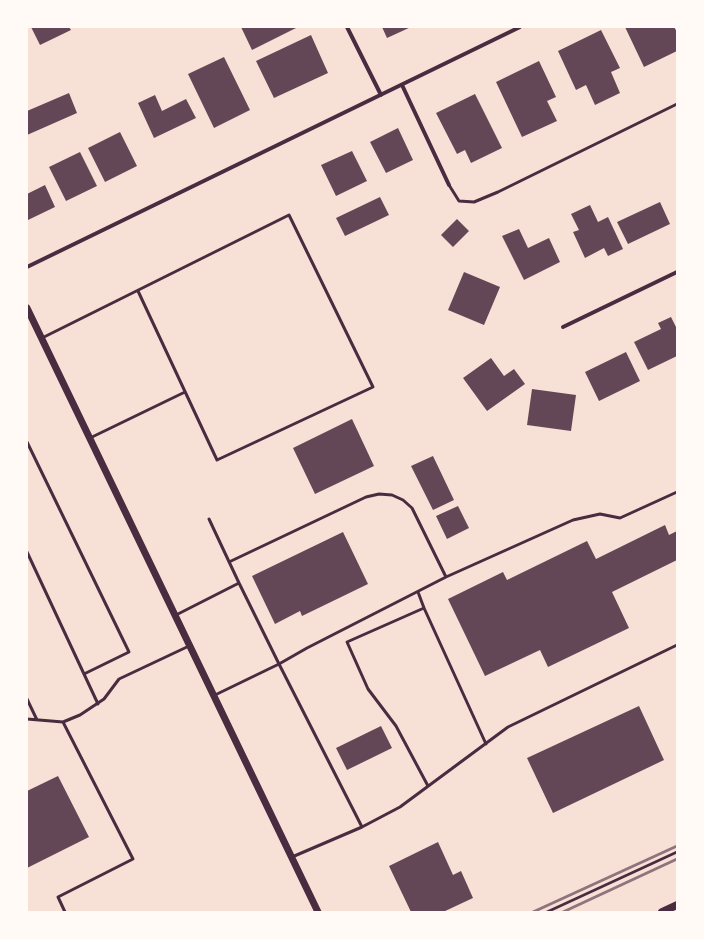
<!DOCTYPE html>
<html>
<head>
<meta charset="utf-8">
<style>
	body { margin:0 }
	#map { position:relative; width:704px; height:939px; overflow:hidden; background:#f7e1d7; font-family:"Noto Serif",serif }
	canvas { display:block }
	.frame { position:absolute; inset:0; border:28px solid #fffaf5; pointer-events:none }
</style>
</head>
<body>
<div id="map">
<canvas width="704" height="939"></canvas>
<div class="frame"></div>
</div>
<script>
const ctx = document.querySelector('canvas').getContext('2d');
ctx.lineJoin = 'round';
function paint(path, color) {
  ctx.fillStyle = color;
  ctx.fill(path, 'evenodd');
}
function toPath(rows) {
  const path = new Path2D();
  for (const r of rows) {
    path.moveTo(r[0], r[1]);
    for (let i = 2; i < r.length; i += 2) path.lineTo(r[i], r[i + 1]);
  }
  return path;
}
function stroke(path, color, width, dash) {
  ctx.strokeStyle = color;
  ctx.lineWidth = width;
  ctx.lineCap = dash ? 'butt' : 'round';
  ctx.setLineDash(dash || []);
  ctx.stroke(path);
}
paint(toPath([
	[31,27,69,27,71,30,40,45],
	[241,27,298,27,252,50],
	[382,27,411,27,387,38],
	[625,27,674,27,677,32,677,51,644,67],
	[601,30,620,68,611,72,620,93,595,105,586,85,576,90,558,51],
	[311,35,328,73,274,98,256,61],
	[224,57,250,110,214,128,188,74],
	[539,61,556,97,547,101,557,121,522,137,496,82],
	[69,93,77,113,27,135,27,111],
	[475,94,502,148,471,163,465,150,457,154,436,113],
	[155,95,162,111,186,99,196,118,154,138,138,103],
	[398,128,413,160,386,173,370,142],
	[120,132,137,166,105,182,88,148],
	[352,151,367,181,336,196,321,165],
	[80,152,97,186,66,201,49,167],
	[45,185,55,207,28,220,27,194],
	[380,197,389,215,345,236,336,218],
	[660,202,670,224,628,244,617,222],
	[590,205,598,222,608,217,623,249,608,256,604,248,585,258,573,232,579,230,571,214],
	[457,219,469,231,453,247,441,235],
	[519,229,528,248,549,238,560,262,524,280,502,236],
	[464,272,500,287,484,325,448,310],
	[671,317,677,329,677,356,648,370,634,342,661,329,658,323],
	[626,352,640,381,599,401,585,372],
	[491,358,504,376,514,369,525,384,487,411,463,378],
	[532,389,576,395,571,431,527,425],
	[352,419,374,466,315,494,293,448],
	[433,456,454,500,433,510,411,466],
	[458,506,469,528,447,539,436,516],
	[665,525,669,535,677,531,677,560,612,592,629,628,548,667,540,650,485,676,448,599,503,572,507,580,587,541,596,559],
	[343,532,368,584,302,616,300,611,275,624,252,576],
	[639,706,664,760,553,813,527,758],
	[381,726,392,748,347,770,336,748],
	[58,776,89,837,27,868,27,791],
	[438,842,453,875,461,871,473,898,443,912,411,912,389,866]
]), '#644757');
stroke(toPath([
	[547,912,677,852]
]), '#4a2c40', 2.5);
stroke(toPath([
	[449,185,459,201,474,202,498,192,677,104],
	[42,338,289,215,373,387,217,460,138,291],
	[90,438,185,392],
	[27,442,129,652,84,674],
	[209,519,239,583],
	[27,552,98,704],
	[229,562,366,497,379,494,392,495,403,500,412,508,446,577,573,520,600,514,620,518,677,492],
	[418,592,424,608],
	[176,615,239,583,279,664,307,648,446,577],
	[215,695,279,664,362,827,292,857],
	[27,699,37,720],
	[27,719,63,722,80,715,104,699,119,679,189,646],
	[63,722,133,859,58,897,65,912],
	[428,786,396,726,368,689,347,642,424,608,486,744],
	[362,827,400,807,508,727,677,645]
]), '#4a2c40', 3);
stroke(toPath([
	[347,27,381,95],
	[402,85,449,185],
	[27,267,520,27],
	[563,327,677,272]
]), '#4a2c40', 4);
stroke(toPath([
	[27,308,318,912]
]), '#4a2c40', 7);
stroke(toPath([
	[662,912,677,905]
]), '#4a2c40', 8);
stroke(toPath([
	[533,912,677,846],
	[563,912,677,859]
]), '#8f747c', 3);
</script>
</body>
</html>
